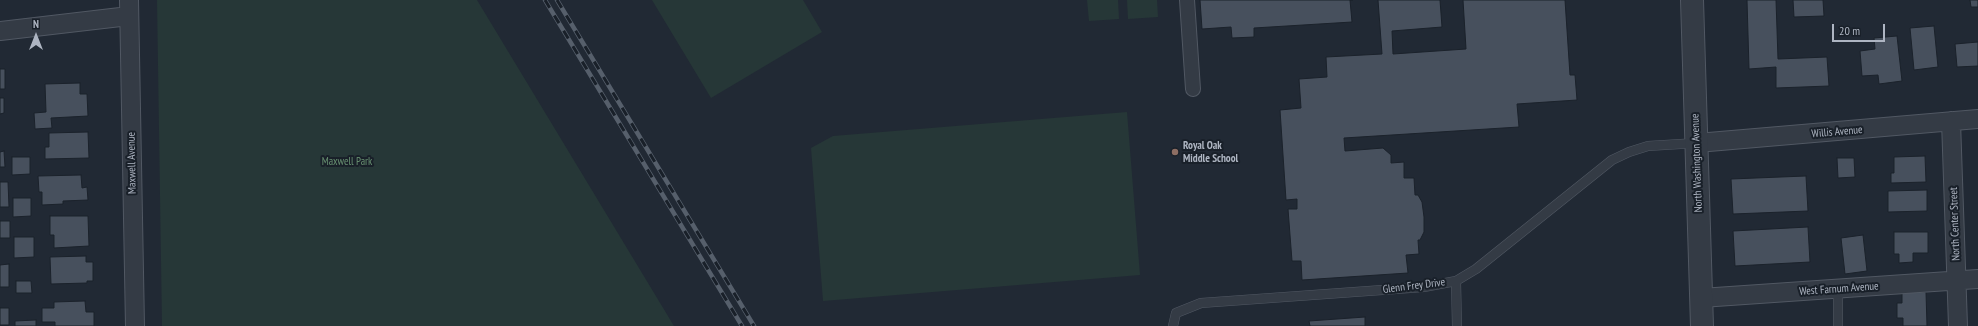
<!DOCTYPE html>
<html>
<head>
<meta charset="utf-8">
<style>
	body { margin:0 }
	#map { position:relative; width:1978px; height:326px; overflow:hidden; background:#212934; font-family:"PT Sans Narrow",sans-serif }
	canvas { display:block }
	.north { position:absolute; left:16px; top:16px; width:40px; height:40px; -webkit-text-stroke:3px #192029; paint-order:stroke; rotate:0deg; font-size:11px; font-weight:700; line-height:16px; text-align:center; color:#aeb5c2 }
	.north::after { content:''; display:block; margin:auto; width:14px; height:18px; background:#aeb5c2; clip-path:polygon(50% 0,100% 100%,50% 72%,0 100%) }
	.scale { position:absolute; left:1832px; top:24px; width:53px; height:18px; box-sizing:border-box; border:2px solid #aeb5c2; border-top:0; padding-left:5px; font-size:12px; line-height:14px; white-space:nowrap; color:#aeb5c2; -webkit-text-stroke:3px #192029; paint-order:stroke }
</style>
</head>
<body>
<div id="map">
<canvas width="1978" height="326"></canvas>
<div class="north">N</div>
<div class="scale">20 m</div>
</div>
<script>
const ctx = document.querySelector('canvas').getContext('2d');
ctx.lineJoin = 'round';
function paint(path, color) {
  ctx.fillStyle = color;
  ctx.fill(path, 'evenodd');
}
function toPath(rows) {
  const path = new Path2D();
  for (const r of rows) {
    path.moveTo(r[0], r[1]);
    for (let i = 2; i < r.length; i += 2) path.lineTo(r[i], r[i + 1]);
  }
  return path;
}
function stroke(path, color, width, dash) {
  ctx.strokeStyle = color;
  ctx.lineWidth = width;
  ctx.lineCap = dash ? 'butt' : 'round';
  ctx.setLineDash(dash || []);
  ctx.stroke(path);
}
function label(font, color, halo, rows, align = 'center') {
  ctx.font = font + ' "PT Sans Narrow",sans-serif';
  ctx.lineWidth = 4;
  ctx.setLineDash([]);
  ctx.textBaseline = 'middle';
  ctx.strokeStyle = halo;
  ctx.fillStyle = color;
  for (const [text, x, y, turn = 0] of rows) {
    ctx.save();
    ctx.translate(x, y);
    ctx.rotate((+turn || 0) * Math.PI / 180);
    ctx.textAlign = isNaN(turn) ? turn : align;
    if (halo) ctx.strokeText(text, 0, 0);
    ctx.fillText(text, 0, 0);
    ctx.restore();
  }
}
paint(toPath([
	[157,0,477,0,674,326,162,326],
	[652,0,803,0,822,32,711,98],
	[1087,0,1118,0,1119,19,1089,21],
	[1127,0,1157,0,1158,17,1128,19],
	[1127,112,1140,275,823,301,811,148,833,136]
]), '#263737');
const building = toPath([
	[1200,0,1353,0,1350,0,1352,22,1254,28,1254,37,1232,38,1231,27,1202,29,1200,0],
	[1378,0,1440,0,1442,27,1392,31,1393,54,1466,49,1463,0,1565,0,1570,75,1575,75,1577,100,1517,104,1519,127,1344,138,1345,151,1383,148,1391,155,1391,163,1404,162,1404,178,1414,178,1415,195,1418,195,1422,202,1424,217,1424,232,1420,240,1418,240,1419,254,1406,255,1408,273,1302,280,1301,261,1292,261,1288,209,1297,209,1297,199,1286,200,1280,110,1301,108,1299,79,1327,77,1326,57,1382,54,1378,0],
	[1747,0,1776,0,1778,59,1827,57,1829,86,1776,88,1776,67,1749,69,1747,0],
	[1793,0,1823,0,1824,16,1794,17,1793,0],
	[1970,0,1978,0,1978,7,1971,7,1970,0],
	[1934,26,1938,67,1914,70,1910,28,1934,26],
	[1897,36,1902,81,1879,84,1878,75,1862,76,1860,51,1875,49,1874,38,1897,36],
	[1978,42,1978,66,1957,67,1955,44,1978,42],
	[0,69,5,69,5,89,0,89,0,69],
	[80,83,80,94,87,94,88,116,51,118,52,128,35,129,34,113,46,112,45,84,80,83],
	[0,98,4,98,4,113,0,114,0,98],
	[88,132,89,158,45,159,45,147,49,147,49,133,88,132],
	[4,151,5,167,0,167,0,152,4,151],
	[1925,156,1926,182,1891,183,1891,173,1894,173,1894,157,1925,156],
	[12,157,30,157,30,174,12,175,12,157],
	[1837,158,1854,158,1855,177,1838,178,1837,158],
	[81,175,82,188,87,187,88,200,63,201,63,204,42,205,42,192,39,192,38,176,81,175],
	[1806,176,1808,211,1733,214,1731,179,1806,176],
	[0,182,8,182,9,207,0,207,0,182],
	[1927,190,1927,211,1888,212,1888,191,1927,190],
	[13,198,31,198,31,216,13,217,13,198],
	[50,216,88,216,89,246,54,248,54,235,50,235,50,216],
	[0,221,10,221,10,238,0,238,0,221],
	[1808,227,1810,262,1735,266,1733,231,1808,227],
	[1894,232,1928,232,1928,253,1913,253,1913,262,1899,263,1899,254,1894,254,1894,232],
	[1863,235,1867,271,1845,274,1841,238,1863,235],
	[14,237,34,237,34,257,14,258,14,237],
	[86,256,86,262,93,262,93,281,87,281,87,283,51,284,50,257,86,256],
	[9,264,9,287,0,287,0,265,9,264],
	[16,281,31,281,32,293,16,293,16,281],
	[1902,292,1926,292,1927,326,1903,326,1903,318,1897,318,1897,303,1902,303,1902,292],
	[85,301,86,312,94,312,94,326,55,326,55,322,42,322,42,308,54,308,54,302,85,301],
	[0,308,9,308,9,325,0,325,0,308],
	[1365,317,1365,326,1310,326,1309,321,1365,317],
	[36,320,36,326,15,326,15,321,36,320]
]);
paint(building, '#47505d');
stroke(building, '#1b222b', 1);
const service = toPath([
	[1456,281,1457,326],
	[1838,289,1838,326],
	[1173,326,1176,313,1201,303,1424,287,1456,281,1476,269,1612,160,1629,152,1648,146,1697,143]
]);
const pedestrian = toPath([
	[1187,0,1193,89]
]);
const minor = toPath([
	[129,0,135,326],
	[0,31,129,16],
	[1951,121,1958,326],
	[1697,143,1978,119],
	[1701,298,1978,279]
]);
const tertiary = toPath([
	[1692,0,1702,326]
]);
stroke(service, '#515863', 10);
stroke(pedestrian, '#515863', 16);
stroke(minor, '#515863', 20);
stroke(tertiary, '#515863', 24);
stroke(service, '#343b45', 9);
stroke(pedestrian, '#343b45', 14);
stroke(minor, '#343b45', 18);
stroke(tertiary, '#343b45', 22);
const rail = toPath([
	[545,0,742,326],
	[557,0,754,326]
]);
stroke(rail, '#565f6b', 4.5);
stroke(rail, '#192029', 3, [9]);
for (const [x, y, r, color] of [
	[1175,152,4,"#8d6e63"]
]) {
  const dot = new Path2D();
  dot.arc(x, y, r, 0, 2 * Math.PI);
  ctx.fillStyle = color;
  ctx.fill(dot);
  stroke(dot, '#192029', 1.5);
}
label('11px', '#aeb5c2', '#192029', [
	["Willis Avenue",1837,132,-5],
	["Maxwell Avenue",132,163,-91],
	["North Washington Avenue",1697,163,-92],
	["North Center Street",1955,224,-92],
	["Glenn Frey Drive",1414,286,-7],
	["West Farnum Avenue",1839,289,-4]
]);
label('bold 11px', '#aeb5c2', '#192029', [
	["Royal Oak",1183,146],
	["Middle School",1183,159]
], 'left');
label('11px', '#689071', '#192029', [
	["Maxwell Park",347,162]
]);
</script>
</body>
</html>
